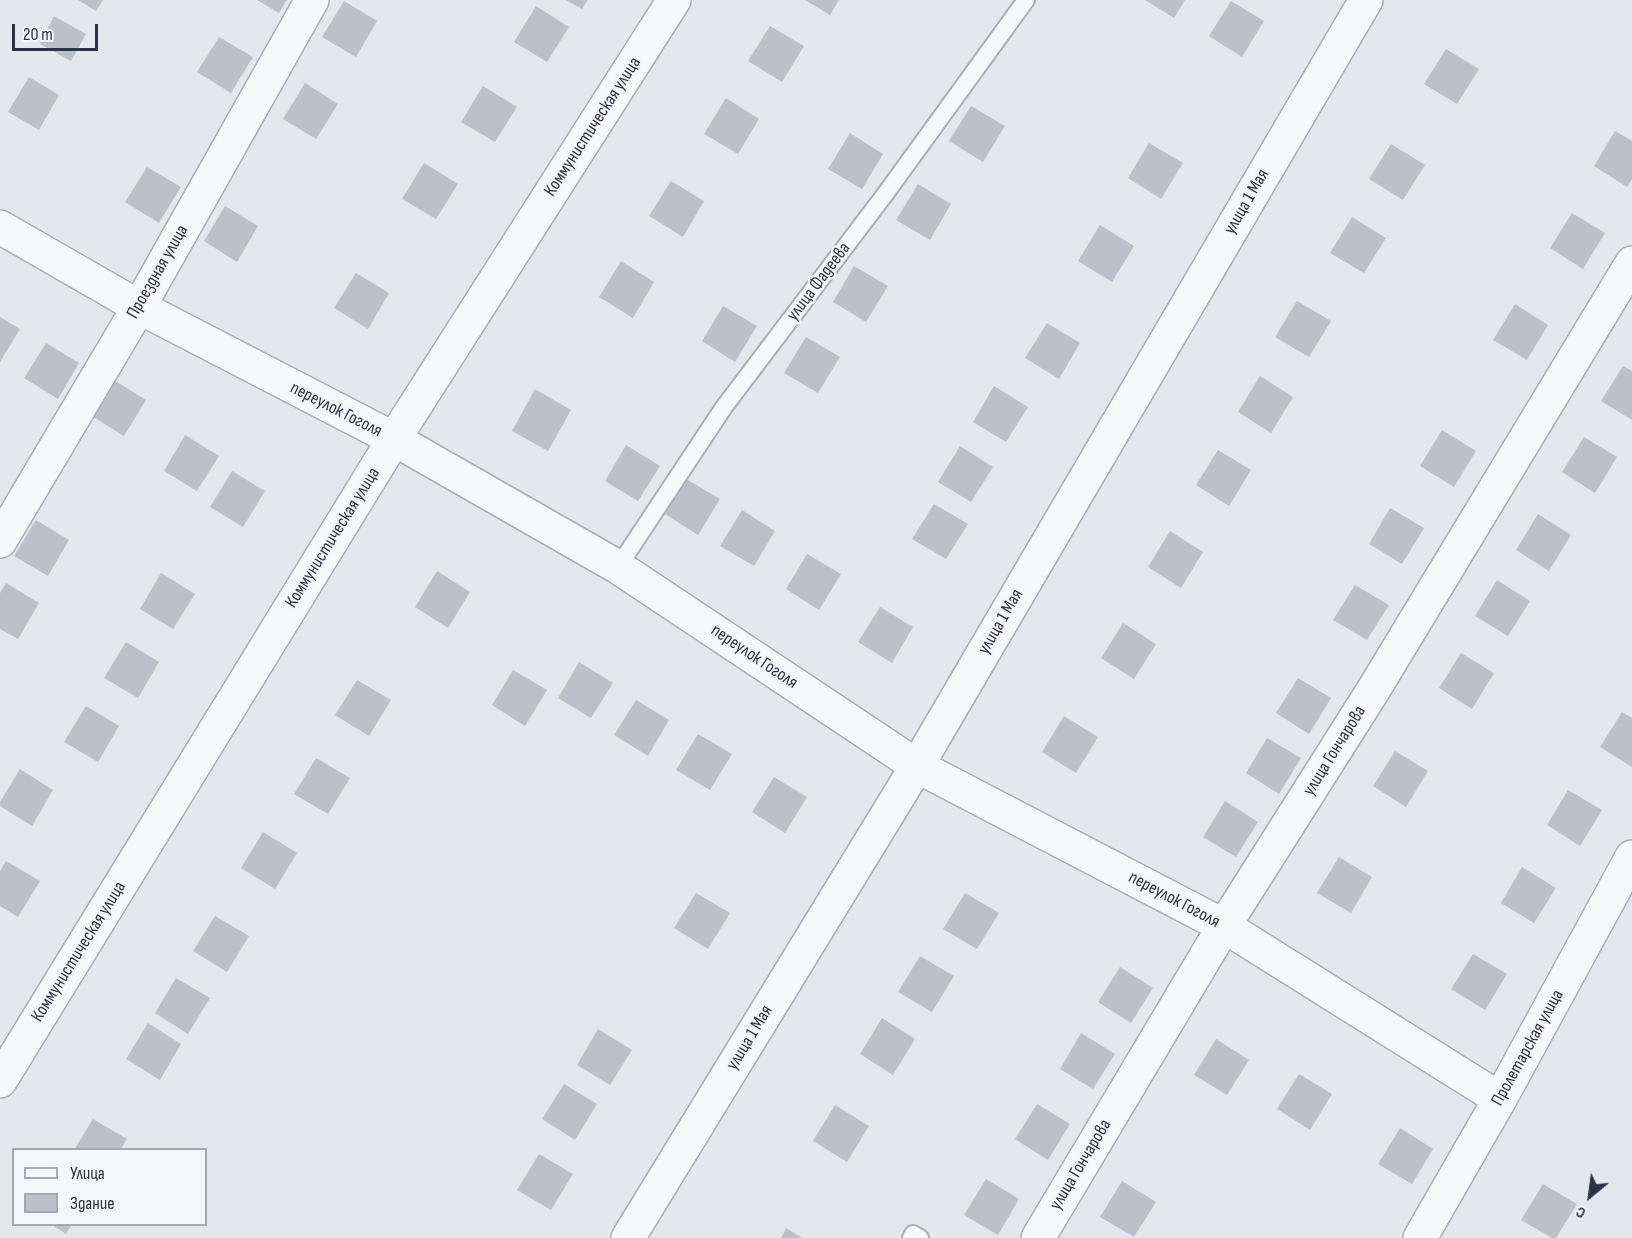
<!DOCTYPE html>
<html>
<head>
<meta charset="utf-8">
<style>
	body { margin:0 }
	#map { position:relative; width:1632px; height:1238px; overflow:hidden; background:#e4e7ec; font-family:"Sofia Sans Condensed",sans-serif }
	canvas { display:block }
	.legend { position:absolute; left:12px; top:1148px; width:195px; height:78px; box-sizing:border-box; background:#f4f6f9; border:2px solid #a4a8b1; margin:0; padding:8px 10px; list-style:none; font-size:18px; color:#2b3445 }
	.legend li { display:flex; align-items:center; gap:12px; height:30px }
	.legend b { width:30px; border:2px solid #a4a8b1 }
	.north { position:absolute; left:1560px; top:1166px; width:60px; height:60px; -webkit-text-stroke:4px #f4f6f9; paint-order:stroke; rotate:209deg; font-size:16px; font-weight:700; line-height:24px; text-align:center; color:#2b3445 }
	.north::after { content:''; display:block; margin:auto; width:21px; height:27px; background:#2b3445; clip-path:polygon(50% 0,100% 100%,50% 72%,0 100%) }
	.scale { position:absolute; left:12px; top:24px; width:86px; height:27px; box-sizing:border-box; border:3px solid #2b3445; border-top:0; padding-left:8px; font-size:18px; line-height:21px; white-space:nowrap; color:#2b3445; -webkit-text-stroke:4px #f4f6f9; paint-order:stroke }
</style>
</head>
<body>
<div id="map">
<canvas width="1632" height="1238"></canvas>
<ul class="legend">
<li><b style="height:8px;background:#f7f8fa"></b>Улица</li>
<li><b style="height:16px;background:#bbc0ca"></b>Здание</li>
</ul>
<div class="north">С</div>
<div class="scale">20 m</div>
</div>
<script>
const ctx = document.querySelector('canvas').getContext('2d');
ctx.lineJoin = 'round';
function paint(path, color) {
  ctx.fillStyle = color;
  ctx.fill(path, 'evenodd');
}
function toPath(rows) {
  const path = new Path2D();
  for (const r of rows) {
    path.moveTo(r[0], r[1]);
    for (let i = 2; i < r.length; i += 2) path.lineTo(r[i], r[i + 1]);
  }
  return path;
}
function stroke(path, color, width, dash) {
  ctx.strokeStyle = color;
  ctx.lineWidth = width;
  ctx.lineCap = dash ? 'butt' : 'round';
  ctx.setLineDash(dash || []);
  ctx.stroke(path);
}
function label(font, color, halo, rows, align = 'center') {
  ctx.font = font + ' "Sofia Sans Condensed",sans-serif';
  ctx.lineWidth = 4.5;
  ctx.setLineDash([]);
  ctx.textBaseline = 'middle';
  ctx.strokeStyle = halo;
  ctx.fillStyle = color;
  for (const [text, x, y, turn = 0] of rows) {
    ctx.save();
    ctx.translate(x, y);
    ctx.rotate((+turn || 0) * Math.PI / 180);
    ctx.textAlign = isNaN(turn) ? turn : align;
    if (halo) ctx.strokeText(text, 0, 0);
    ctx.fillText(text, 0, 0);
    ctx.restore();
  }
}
paint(toPath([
	[78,0,103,0,96,11],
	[257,0,287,0,279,13],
	[566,0,588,0,582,9],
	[805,0,839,0,830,15],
	[1145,0,1185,0,1174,18],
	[344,1,377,21,356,57,322,37],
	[1231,1,1264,21,1242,57,1209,36],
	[536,6,569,27,547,62,514,42],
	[54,16,86,34,71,61,40,44],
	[770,26,804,46,782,82,748,61],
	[219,37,253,57,231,93,197,72],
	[1446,49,1479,69,1457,104,1424,84],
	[29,77,59,95,39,130,8,112],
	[305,83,338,104,316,139,283,119],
	[483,86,517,107,495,142,461,122],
	[726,98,759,119,738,154,704,134],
	[971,106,1005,126,983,162,949,141],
	[1615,131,1632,141,1632,179,1627,187,1594,166],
	[850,133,883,154,862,189,828,169],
	[1149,143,1183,163,1161,199,1128,178],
	[1391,144,1425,165,1403,200,1369,179],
	[424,163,458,184,436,219,402,199],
	[147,167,181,187,159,223,125,202],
	[671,181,704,201,683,237,649,216],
	[918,184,951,204,930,240,896,220],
	[225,206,258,226,237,262,204,241],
	[1572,213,1605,233,1583,269,1550,248],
	[1352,217,1386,238,1364,273,1330,253],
	[1100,225,1134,246,1112,282,1078,261],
	[621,261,654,282,633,318,599,297],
	[854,266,888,286,866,322,833,302],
	[356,273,389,293,368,329,334,308],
	[1297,301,1331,321,1309,357,1275,337],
	[1515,304,1548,325,1527,360,1493,340],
	[723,306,757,326,735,362,702,341],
	[0,317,20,329,0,362],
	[1047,323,1080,343,1059,379,1025,358],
	[806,337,840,357,818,393,784,373],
	[46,343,79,363,58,399,24,378],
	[1623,366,1632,371,1632,420,1601,401],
	[1260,376,1293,397,1271,433,1238,412],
	[112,379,146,400,124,436,90,415],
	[994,386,1028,407,1006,442,973,422],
	[535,389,571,410,548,451,512,431],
	[1442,430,1476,451,1454,487,1420,466],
	[185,435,219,456,197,491,164,471],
	[1584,437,1617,457,1595,493,1562,472],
	[626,445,660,466,638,501,605,481],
	[960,446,993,467,971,502,938,482],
	[1218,450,1251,470,1229,506,1196,485],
	[232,471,265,491,243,527,210,507],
	[686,479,720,499,698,535,665,514],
	[934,504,968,524,946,559,912,539],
	[1390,508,1424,528,1402,564,1369,544],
	[742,510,775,531,754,566,720,546],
	[1538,514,1571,535,1549,571,1516,550],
	[36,520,69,540,48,576,14,556],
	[1170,531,1203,552,1181,588,1148,567],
	[807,554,841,574,819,610,786,589],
	[437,571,470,592,448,628,415,607],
	[161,573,195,594,173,629,140,609],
	[1497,580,1530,601,1508,636,1475,616],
	[6,583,39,603,18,639,0,629,0,593],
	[1355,585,1389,605,1367,640,1333,620],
	[880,607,913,627,892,663,858,642],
	[1123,623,1156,644,1134,679,1101,658],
	[126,642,159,662,138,698,104,678],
	[1461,653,1494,673,1472,709,1439,688],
	[579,662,613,683,591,718,558,698],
	[513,670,547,690,525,726,492,705],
	[1298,678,1331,698,1309,734,1276,713],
	[357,680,391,700,369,736,335,715],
	[636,700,669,720,648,756,614,735],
	[86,706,119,726,98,762,64,742],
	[1622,712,1632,718,1632,767,1600,747],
	[1064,716,1098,737,1076,773,1042,752],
	[698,734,732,754,710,790,676,770],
	[1267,738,1301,758,1279,794,1246,773],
	[1395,751,1428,771,1406,807,1373,786],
	[316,758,350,778,328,814,294,794],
	[20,769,53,790,32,826,0,806,0,802],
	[774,777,807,797,785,833,752,812],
	[1568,790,1602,810,1580,846,1547,825],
	[1225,801,1258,822,1236,857,1203,837],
	[263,832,297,853,275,889,241,868],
	[1339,857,1372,877,1351,913,1317,893],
	[6,861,40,881,18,917,0,906,0,871],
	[1522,867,1556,888,1534,923,1501,903],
	[696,893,730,913,708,949,674,928],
	[965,893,999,913,977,949,943,929],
	[215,916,249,936,227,972,193,951],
	[1473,954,1507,974,1485,1010,1451,989],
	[920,956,954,976,932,1012,898,992],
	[1120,967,1153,988,1131,1023,1098,1002],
	[176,978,210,998,188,1034,155,1013],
	[882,1018,915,1039,893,1075,860,1054],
	[148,1023,181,1044,160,1080,126,1059],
	[598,1029,632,1050,610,1085,577,1065],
	[1081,1033,1115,1054,1093,1089,1060,1069],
	[1216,1039,1249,1060,1227,1095,1194,1075],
	[1299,1074,1332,1094,1310,1130,1277,1109],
	[564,1084,597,1104,575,1140,542,1119],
	[1037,1104,1070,1124,1048,1160,1015,1139],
	[835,1105,869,1126,847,1162,813,1141],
	[93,1119,127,1139,120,1150,74,1150],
	[1400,1128,1433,1149,1412,1184,1378,1164],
	[539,1154,573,1174,551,1210,517,1190],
	[986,1179,1019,1199,998,1235,964,1215],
	[1122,1181,1156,1202,1134,1237,1100,1217],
	[1543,1184,1577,1204,1556,1238,1552,1238,1521,1220],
	[51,1224,72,1224,66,1234],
	[786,1228,802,1238,781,1238]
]), '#bbc0ca');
const lane = toPath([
	[618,567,724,407,886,193,1026,0],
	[911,1238,913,1234,920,1238]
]);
const street = toPath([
	[0,227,139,307,394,439,618,567,917,766,1224,926,1500,1099],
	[0,541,139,307,312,0],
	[0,1081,394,439,674,0],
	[628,1238,917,766,1366,0],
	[1038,1238,1224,926,1374,689,1632,263],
	[1420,1238,1500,1099,1632,857]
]);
stroke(lane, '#a9aeb7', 20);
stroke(street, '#a9aeb7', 36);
stroke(lane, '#f7f8fa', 16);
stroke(street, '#f7f8fa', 33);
label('18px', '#2b3445', '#f4f6f9', [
	["Коммунистическая улица",593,127,-57],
	["улица 1 Мая",1247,202,-60],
	["Проездная улица",158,272,-60],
	["улица Фадеева",819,282,-53],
	["переулок Гоголя",336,410,27],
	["Коммунистическая улица",333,538,-58],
	["улица 1 Мая",1001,622,-60],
	["переулок Гоголя",754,657,34],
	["улица Гончарова",1335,751,-58],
	["переулок Гоголя",1174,900,28],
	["Коммунистическая улица",79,952,-58],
	["улица 1 Мая",750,1038,-59],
	["Пролетарская улица",1528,1048,-61],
	["улица Гончарова",1081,1165,-59]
]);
</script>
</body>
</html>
